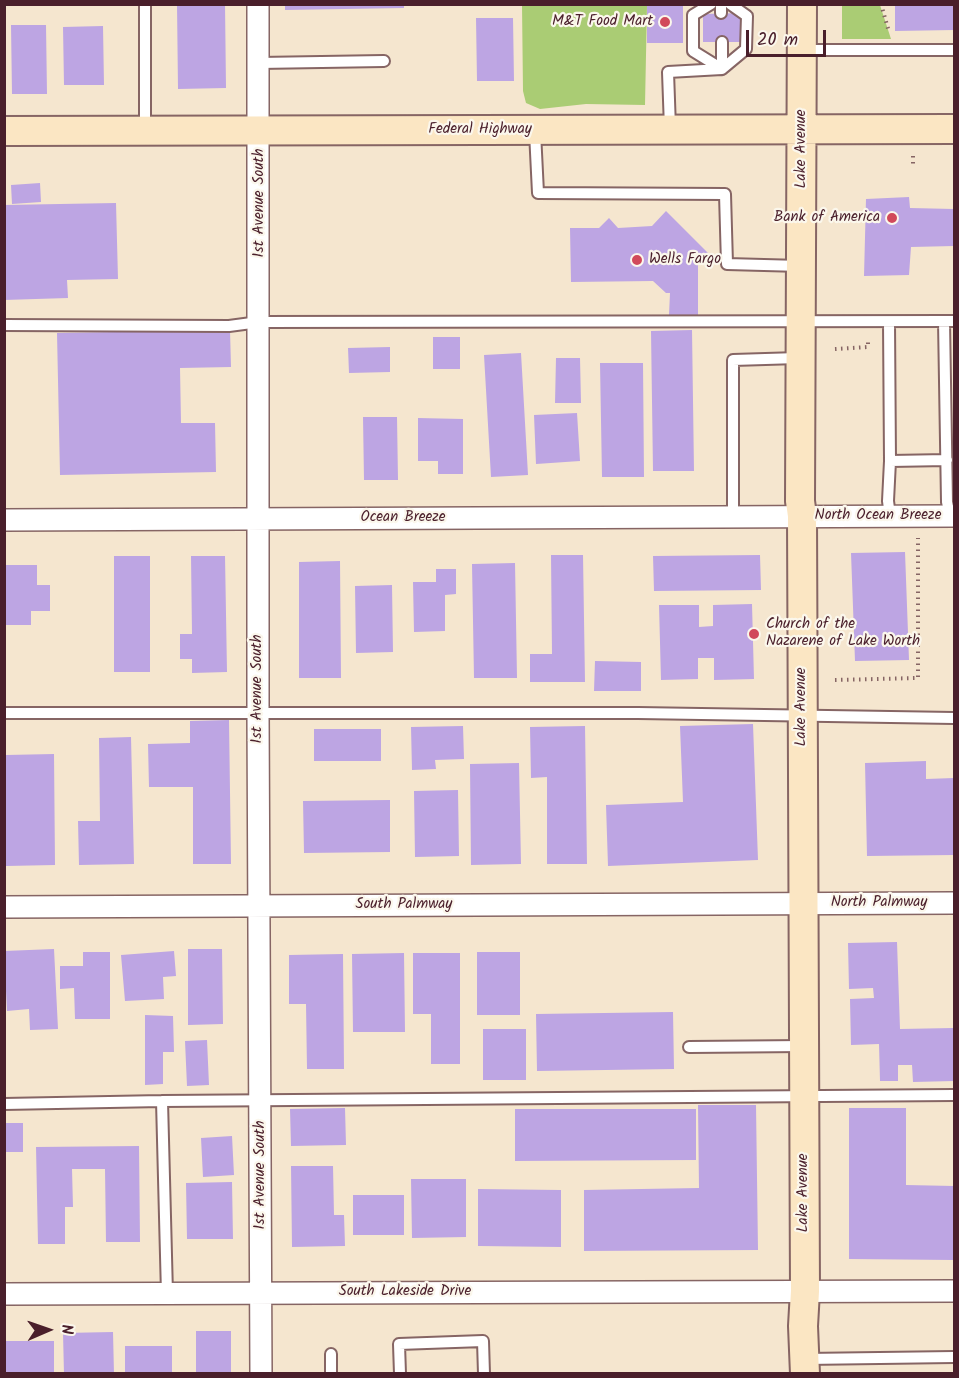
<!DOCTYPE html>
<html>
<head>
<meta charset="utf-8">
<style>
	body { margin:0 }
	#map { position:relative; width:959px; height:1378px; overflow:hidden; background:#f5e6cf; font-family:Kalam,sans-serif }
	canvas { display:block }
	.frame { position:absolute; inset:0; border:6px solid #4a1f2b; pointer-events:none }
	.north { position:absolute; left:18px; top:1300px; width:60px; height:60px; -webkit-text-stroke:4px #fbf7ec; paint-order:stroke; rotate:88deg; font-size:16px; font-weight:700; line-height:24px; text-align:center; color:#4a1f2b }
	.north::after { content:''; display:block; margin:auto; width:21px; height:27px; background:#4a1f2b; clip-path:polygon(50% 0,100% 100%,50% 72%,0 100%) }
	.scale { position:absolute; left:746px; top:30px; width:80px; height:27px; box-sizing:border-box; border:3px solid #4a1f2b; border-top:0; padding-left:8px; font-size:18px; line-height:21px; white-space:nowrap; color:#4a1f2b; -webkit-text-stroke:4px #fbf7ec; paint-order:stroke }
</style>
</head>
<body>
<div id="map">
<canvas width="959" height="1378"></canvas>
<div class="frame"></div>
<div class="north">N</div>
<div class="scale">20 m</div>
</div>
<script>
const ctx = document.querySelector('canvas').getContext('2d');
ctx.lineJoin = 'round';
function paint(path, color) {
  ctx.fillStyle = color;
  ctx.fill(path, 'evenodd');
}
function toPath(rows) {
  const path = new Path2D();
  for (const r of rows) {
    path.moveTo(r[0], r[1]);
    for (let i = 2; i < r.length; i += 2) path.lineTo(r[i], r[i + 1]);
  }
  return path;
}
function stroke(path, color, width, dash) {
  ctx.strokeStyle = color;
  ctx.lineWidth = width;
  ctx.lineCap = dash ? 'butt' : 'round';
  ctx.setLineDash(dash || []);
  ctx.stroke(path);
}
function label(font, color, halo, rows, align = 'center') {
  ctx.font = font + ' Kalam,sans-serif';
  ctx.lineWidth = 4.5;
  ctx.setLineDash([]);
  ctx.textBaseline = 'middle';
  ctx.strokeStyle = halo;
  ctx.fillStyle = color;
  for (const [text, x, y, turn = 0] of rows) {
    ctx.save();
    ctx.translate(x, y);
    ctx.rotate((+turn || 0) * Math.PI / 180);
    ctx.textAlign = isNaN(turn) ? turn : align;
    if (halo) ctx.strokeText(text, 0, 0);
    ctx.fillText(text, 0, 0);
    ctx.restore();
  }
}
paint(toPath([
	[522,5,647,5,645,105,586,104,540,109,526,103,523,91],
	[842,5,880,5,891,39,842,39]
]), '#aacc74');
paint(toPath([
	[177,4,225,4,226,88,178,89],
	[285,4,404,4,404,8,285,10],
	[647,4,683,4,683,43,647,43],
	[895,4,954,4,954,30,895,31],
	[741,13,741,42,703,42,703,14],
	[476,18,513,18,514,81,477,81],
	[11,25,46,25,47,94,12,94],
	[103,26,104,85,64,85,63,27],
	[40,183,41,202,12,204,11,185],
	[909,197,910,208,954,209,954,246,911,247,909,275,864,276,866,199],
	[116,203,118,279,67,280,68,298,4,300,4,205],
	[666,211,709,254,698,265,698,315,669,315,670,293,666,293,653,281,571,282,570,228,599,228,609,218,618,228,652,226],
	[230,330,231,367,180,368,181,423,215,423,216,472,60,475,57,333],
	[692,330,694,471,653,471,651,331],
	[433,337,460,337,460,369,433,369],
	[390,347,390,372,349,373,348,348],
	[521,353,528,475,491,477,484,355],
	[556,358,580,358,581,403,555,403],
	[600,363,643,363,644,477,602,477],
	[577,413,580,461,536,464,534,415],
	[363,417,397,417,398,480,364,480],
	[418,418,463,419,463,474,438,474,438,461,418,461],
	[905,552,909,660,855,661,851,553],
	[551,555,583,555,585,682,530,682,530,654,552,654],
	[760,555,761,590,654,591,653,556],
	[114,556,150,556,150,672,114,672],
	[191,556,225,556,227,672,192,673,192,659,180,659,180,634,192,634],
	[340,561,341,678,299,678,299,562],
	[515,563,517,678,474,678,472,564],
	[4,565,37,565,37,585,50,585,50,611,31,611,31,625,4,625],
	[436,569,456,569,456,594,445,595,445,631,414,632,413,582,436,582],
	[392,585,393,652,356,653,355,586],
	[752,604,754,679,714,680,714,658,698,658,698,679,661,680,659,605,699,605,699,627,713,626,713,605],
	[595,661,641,662,641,691,594,691],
	[229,720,231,864,193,864,193,787,149,787,148,744,190,743,190,721],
	[753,724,758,860,608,866,606,805,683,802,680,726],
	[463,726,464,759,435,760,436,769,412,770,411,727],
	[585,726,587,864,547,864,547,777,531,778,530,727],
	[314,729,381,729,381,761,314,761],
	[131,737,134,864,79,865,78,821,100,821,99,738],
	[54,754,55,865,6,866,6,755],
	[926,761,926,779,954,778,954,855,867,856,865,763],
	[519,763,521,864,471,865,470,764],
	[458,790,459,856,415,857,414,791],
	[390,800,390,852,304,853,303,801],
	[897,942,900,1029,953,1028,954,1081,913,1082,912,1065,898,1065,898,1081,880,1081,879,1044,851,1045,850,999,874,998,873,988,849,989,848,943],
	[54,949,58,1029,30,1030,29,1009,7,1011,4,951],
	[188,949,222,949,223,1024,188,1025],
	[174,951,176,976,163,977,164,999,125,1001,121,955],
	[83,952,110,952,110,1019,75,1019,74,988,60,989,60,966,83,966],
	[477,952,520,952,520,1015,477,1015],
	[404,953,405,1032,353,1032,352,954],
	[413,953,460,953,460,1064,431,1064,431,1014,413,1014],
	[343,954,344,1069,307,1069,306,1004,289,1004,289,955],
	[673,1012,674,1069,537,1071,536,1014],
	[145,1015,173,1016,174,1052,163,1052,163,1084,145,1085],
	[483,1029,526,1029,526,1080,483,1080],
	[207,1040,209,1085,187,1086,185,1041],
	[698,1105,756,1105,758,1250,584,1251,584,1190,699,1188],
	[345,1108,346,1145,291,1146,290,1109],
	[849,1108,906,1108,906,1185,954,1186,954,1260,849,1259],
	[515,1109,696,1109,696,1160,515,1161],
	[4,1123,23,1123,23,1152,4,1152],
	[232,1136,234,1175,203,1177,201,1138],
	[139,1146,140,1242,106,1242,105,1169,72,1169,73,1207,65,1207,65,1244,38,1244,36,1147],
	[291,1166,333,1166,334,1215,344,1215,345,1246,292,1247],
	[411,1179,466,1179,466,1237,412,1238],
	[232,1182,233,1239,187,1239,186,1183],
	[478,1189,561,1190,561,1247,478,1246],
	[353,1195,404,1195,404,1235,353,1235],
	[196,1331,231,1331,231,1374,196,1374],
	[113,1332,114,1374,64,1374,63,1333],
	[4,1341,54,1341,54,1374,4,1374],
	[125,1346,172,1346,172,1374,125,1374]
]), '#bda5e3');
const service = toPath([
	[145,4,145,131],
	[711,4,693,15,693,51,722,69,746,49,747,16,730,4],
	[721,13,721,4],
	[802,50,954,50],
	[259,63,384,61],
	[670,128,668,72,722,69,722,42],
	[535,132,538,193,725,194,727,264,801,266],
	[944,321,947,502,950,516],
	[889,322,890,461,888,501,890,516],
	[4,325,229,326,259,322,954,321],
	[890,461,947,460],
	[733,517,733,360,798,358],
	[4,713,638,713,954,718],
	[689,1047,804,1046],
	[4,1104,162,1101],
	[167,1294,162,1101,954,1095],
	[331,1354,331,1374],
	[805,1359,954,1357],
	[400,1374,399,1344,483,1341,484,1374]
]);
const minor = toPath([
	[258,4,258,712,261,1374],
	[4,520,954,516],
	[4,907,954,903],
	[4,1294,954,1291]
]);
const secondary = toPath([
	[802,4,800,501,802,516,805,1291,803,1326,805,1374],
	[4,131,954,129]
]);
stroke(service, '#866564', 14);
stroke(minor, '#866564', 24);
stroke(secondary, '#866564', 32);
stroke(toPath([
	[881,4,889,32],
	[913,156,913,168],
	[835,349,868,347,868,342],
	[835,680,918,678,918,538]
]), '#866564', 4, [1.5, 4.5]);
stroke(service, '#fff', 10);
stroke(minor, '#fff', 21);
stroke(secondary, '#fbe6c3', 28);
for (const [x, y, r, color] of [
	[665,22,6,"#d1495b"],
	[892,218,6,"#d1495b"],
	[637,260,6,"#d1495b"],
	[754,634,6,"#d1495b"]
]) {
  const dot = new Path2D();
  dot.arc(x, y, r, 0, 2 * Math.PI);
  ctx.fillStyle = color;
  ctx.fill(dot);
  stroke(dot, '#fbf7ec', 2);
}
label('15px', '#4a1f2b', '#fbf7ec', [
	["M&T Food Mart",653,22],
	["Bank of America",880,218],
	["Wells Fargo",649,260,"left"],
	["Church of the",766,625,"left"],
	["Nazarene of Lake Worth",766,642,"left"]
], 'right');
label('15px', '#4a1f2b', '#fbf7ec', [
	["Federal Highway",480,130],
	["Lake Avenue",802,149,-90],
	["1st Avenue South",260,203,-90],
	["North Ocean Breeze",878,516],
	["Ocean Breeze",403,518],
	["1st Avenue South",258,689,-90],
	["Lake Avenue",802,707,-90],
	["North Palmway",879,903],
	["South Palmway",404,905],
	["1st Avenue South",261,1175,-90],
	["Lake Avenue",804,1193,-90],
	["South Lakeside Drive",405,1292]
]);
</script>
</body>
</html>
